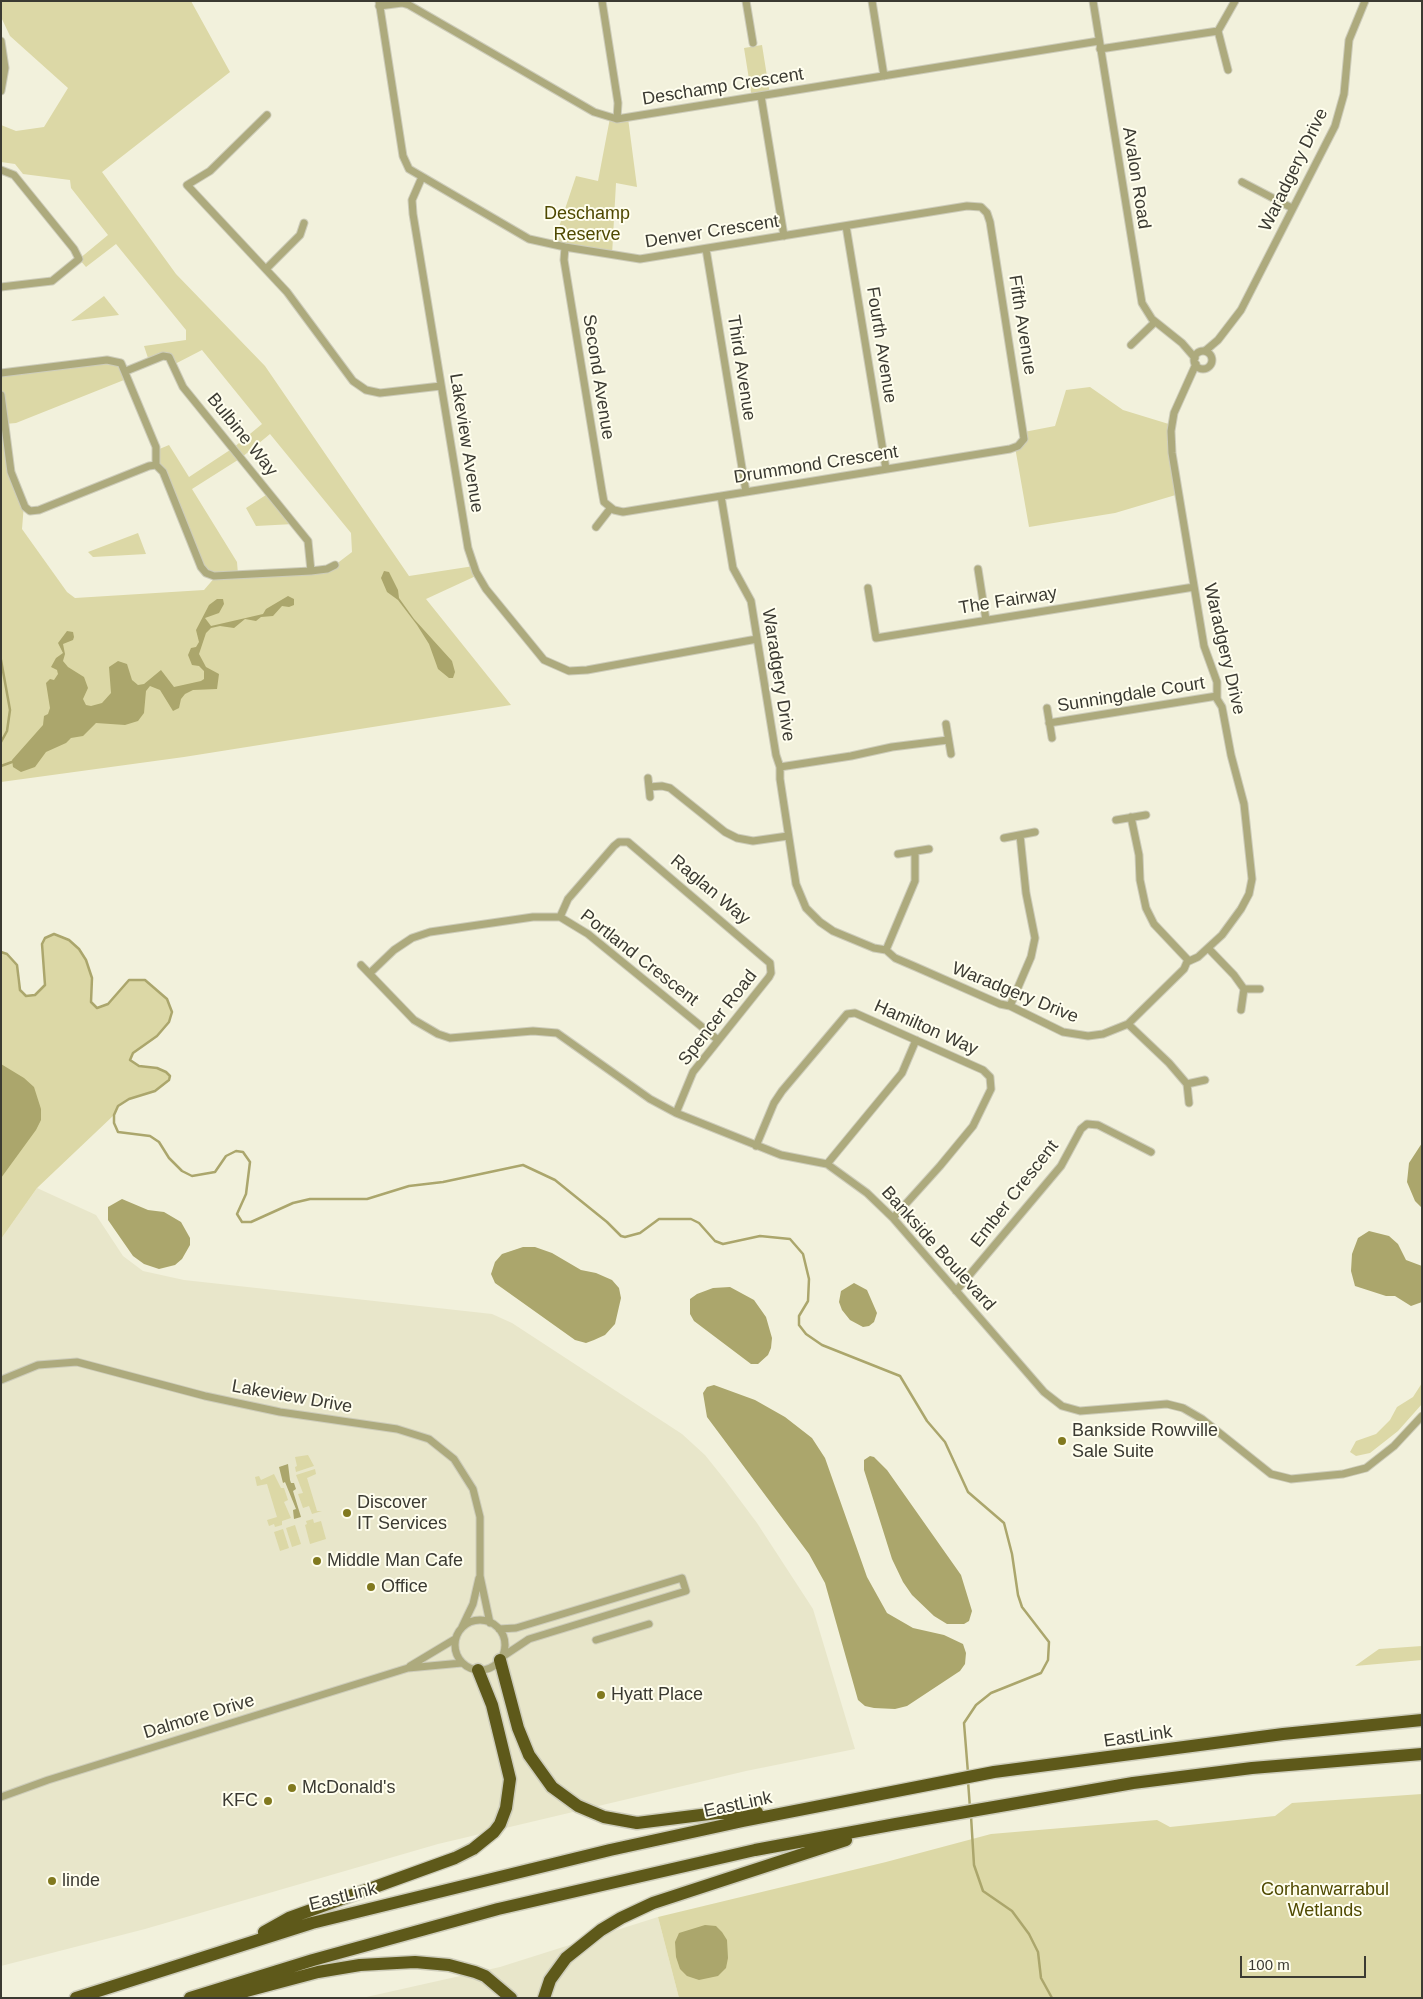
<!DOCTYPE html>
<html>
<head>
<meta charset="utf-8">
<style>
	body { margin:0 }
	#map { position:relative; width:1423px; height:1999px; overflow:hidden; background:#f2f1dc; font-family:Arial,sans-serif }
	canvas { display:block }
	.frame { position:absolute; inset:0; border:2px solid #3b3a32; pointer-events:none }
	.scale { position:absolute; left:1240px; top:1956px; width:126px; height:22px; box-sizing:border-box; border:2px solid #3b3a32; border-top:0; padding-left:6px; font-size:15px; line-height:18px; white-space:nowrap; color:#3b3a32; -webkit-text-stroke:4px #fffeee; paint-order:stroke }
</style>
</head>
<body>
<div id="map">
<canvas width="1423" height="1999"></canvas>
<div class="frame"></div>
<div class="scale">100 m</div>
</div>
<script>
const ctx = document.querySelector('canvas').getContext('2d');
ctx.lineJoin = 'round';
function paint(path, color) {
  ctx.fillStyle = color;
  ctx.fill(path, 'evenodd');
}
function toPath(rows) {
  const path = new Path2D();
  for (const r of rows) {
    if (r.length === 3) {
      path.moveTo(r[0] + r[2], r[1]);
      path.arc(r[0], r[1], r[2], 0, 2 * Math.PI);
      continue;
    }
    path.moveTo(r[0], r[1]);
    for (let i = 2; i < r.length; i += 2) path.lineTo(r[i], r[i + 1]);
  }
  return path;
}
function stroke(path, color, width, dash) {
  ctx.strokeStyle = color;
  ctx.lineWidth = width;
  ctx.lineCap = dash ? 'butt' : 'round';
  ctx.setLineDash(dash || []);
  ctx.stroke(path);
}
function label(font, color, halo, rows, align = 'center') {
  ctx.font = font + ' Arial,sans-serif';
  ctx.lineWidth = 4;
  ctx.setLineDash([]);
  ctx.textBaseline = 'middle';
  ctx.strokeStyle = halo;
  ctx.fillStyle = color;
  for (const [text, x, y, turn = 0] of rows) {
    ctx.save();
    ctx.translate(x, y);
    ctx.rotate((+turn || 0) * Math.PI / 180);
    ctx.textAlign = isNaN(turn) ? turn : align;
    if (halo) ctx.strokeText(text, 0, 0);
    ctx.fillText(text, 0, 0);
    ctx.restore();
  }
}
paint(toPath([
	[37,1188,96,1215,123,1256,143,1271,184,1280,492,1314,512,1323,682,1434,705,1455,725,1480,757,1523,813,1609,855,1749,746,1771,438,1844,145,1929,1,1966,1,1239],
	[658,1917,679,1998,362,1998,500,1967]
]), '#e8e6ca');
paint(toPath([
	[1,1,191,1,230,72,102,172,176,274,265,366,409,576,474,566,478,575,426,599,511,705,184,757,1,782,1,373,118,362,129,378,16,423,5,424,9,465,24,504,22,529,67,592,75,598,204,590,216,576,206,573,156,465,157,450,169,445,189,477,233,448,262,424,202,350,173,365,169,357,149,361,144,346,186,340,186,330,116,244,86,267,79,259,108,235,71,188,70,180,23,174,15,164,1,162,1,125,16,131,44,127,68,88,10,36,1,17],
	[270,434,351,533,352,552,335,565,311,571,238,574,237,562,192,489,241,458],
	[762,45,770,95,752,98,744,48],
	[610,118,628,118,637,187,616,183,612,255,553,245,576,176,598,181],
	[104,296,119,315,71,321],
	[1090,387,1123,410,1172,425,1179,494,1115,513,1029,527,1015,447,1024,432,1055,426,1066,390],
	[269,493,294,524,256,526,246,508],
	[138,533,146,554,93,557,88,552],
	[54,934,69,940,79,949,85,960,92,978,91,1002,97,1008,108,1004,129,980,145,980,167,999,172,1012,169,1022,157,1036,133,1053,130,1060,139,1066,157,1068,166,1072,170,1076,164,1085,155,1091,129,1099,118,1106,114,1115,37,1188,1,1239,1,952,7,954,17,965,18,984,22,994,27,996,35,995,45,985,42,944,45,938],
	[1422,1383,1422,1404,1398,1431,1370,1453,1356,1456,1350,1452,1356,1441,1376,1434,1390,1420,1397,1407,1413,1397],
	[308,1455,314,1466,296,1472,295,1467,297,1466,295,1457],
	[315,1469,316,1474,307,1478,317,1511,322,1511,312,1514,309,1506,303,1508,298,1494,303,1493,296,1475],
	[274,1474,281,1488,284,1488,288,1500,284,1502,291,1518,282,1521,282,1525,275,1527,274,1524,269,1526,267,1520,277,1517,267,1484,257,1486,255,1477,259,1476,261,1480],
	[313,1519,314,1523,321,1521,326,1539,310,1544,305,1525,307,1524,306,1521],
	[295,1525,301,1544,292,1547,286,1528],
	[283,1529,289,1548,280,1551,274,1532],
	[1422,1646,1422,1660,1355,1666,1379,1649],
	[1422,1794,1422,1998,679,1998,658,1917,886,1862,991,1834,1157,1820,1170,1827,1275,1816,1292,1803]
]), '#dcd8a6');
paint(toPath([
	[384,571,389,572,398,590,399,598,414,619,452,661,455,672,453,678,449,678,438,669,429,644,417,625,398,600,387,592,381,578],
	[288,596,294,599,294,605,289,607,282,606,273,616,261,617,256,621,245,619,234,628,220,626,211,628,206,633,199,654,206,667,219,674,217,689,193,690,185,694,181,699,179,708,173,711,160,690,150,686,146,691,144,713,138,721,125,725,96,723,83,736,71,738,66,743,46,752,35,767,21,772,13,767,12,760,43,725,44,716,48,714,50,708,46,683,50,679,54,680,58,674,57,670,51,667,56,658,63,653,58,643,67,631,73,632,74,637,73,640,63,644,65,654,63,661,68,667,84,677,88,688,83,699,86,705,91,706,102,703,111,693,109,667,118,661,127,664,132,680,138,685,144,684,161,670,174,687,201,681,204,679,204,671,199,666,192,665,188,655,191,648,196,647,199,642,196,630,209,605,217,599,223,599,224,604,219,613,205,618,211,626,263,614,266,609],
	[1,1064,24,1078,34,1087,41,1109,41,1120,36,1130,1,1178],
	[1422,1143,1422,1208,1415,1201,1407,1182,1409,1163],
	[122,1199,148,1210,164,1212,181,1222,190,1238,190,1245,182,1259,175,1265,159,1269,144,1264,133,1256,108,1220,108,1207],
	[1369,1231,1389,1236,1398,1244,1406,1260,1422,1266,1422,1302,1411,1306,1395,1296,1386,1296,1355,1286,1351,1271,1352,1254,1358,1238],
	[523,1247,535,1247,552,1253,581,1270,596,1273,612,1280,619,1288,621,1298,615,1324,605,1335,594,1340,586,1343,575,1340,495,1283,491,1274,495,1262,502,1254],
	[854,1283,867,1290,877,1313,874,1322,869,1326,863,1327,850,1320,842,1310,839,1302,841,1291],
	[730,1287,754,1300,766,1317,772,1338,771,1348,768,1355,758,1364,751,1364,694,1321,690,1314,690,1299,697,1294,713,1288],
	[714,1385,755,1400,785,1417,812,1438,825,1458,867,1577,887,1613,913,1628,944,1635,963,1644,966,1653,965,1664,960,1671,907,1706,895,1709,874,1708,865,1706,858,1700,825,1583,809,1554,707,1417,703,1393,707,1387],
	[870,1456,874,1457,887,1470,961,1575,972,1611,969,1621,964,1624,947,1624,934,1616,912,1595,903,1582,892,1559,864,1470,864,1460],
	[288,1464,290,1480,291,1483,294,1483,296,1489,293,1491,301,1517,294,1519,293,1510,296,1509,285,1482,283,1483,279,1467],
	[705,1925,716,1926,722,1932,727,1940,728,1958,726,1968,718,1976,699,1980,687,1976,680,1969,676,1957,675,1942,679,1933]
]), '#aba66c');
stroke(toPath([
	[1,660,10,710,7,731,1,742],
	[1,766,12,762],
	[1,952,7,954,17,965,20,990,26,996,35,995,45,985,42,944,45,938,54,934,69,940,79,949,86,960,92,978,91,1002,97,1008,108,1004,129,980,145,980,167,999,172,1012,169,1022,157,1036,133,1053,130,1060,139,1066,157,1068,166,1072,170,1076,169,1080,155,1091,129,1099,118,1106,114,1115,114,1123,118,1132,150,1136,159,1142,169,1158,182,1171,192,1176,215,1172,226,1156,236,1151,243,1152,250,1162,246,1194,237,1214,242,1222,251,1222,293,1203,310,1199,367,1199,409,1186,443,1182,523,1165,555,1180,607,1222,621,1236,625,1237,640,1233,659,1219,691,1219,699,1223,715,1241,723,1244,760,1236,790,1239,803,1254,809,1279,808,1301,799,1316,799,1325,806,1334,822,1345,900,1376,927,1421,945,1442,968,1492,1004,1523,1012,1554,1018,1595,1022,1607,1049,1642,1048,1660,1041,1673,991,1693,976,1705,964,1723,968,1773],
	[968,1781,970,1808],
	[971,1816,974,1865,983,1891,1012,1911,1029,1934,1038,1952,1041,1978,1052,1998]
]), '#aba66c', 2.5);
const street = toPath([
	[379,1,403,156,409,169,529,239,565,247,640,259,967,206,981,207,987,213,990,222,1024,439,1018,446,1010,449,623,512,614,510,604,502,602,491,564,260,565,247],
	[602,1,618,103,617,119],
	[746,1,753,43],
	[872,1,884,76],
	[1093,1,1142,303,1152,319,1182,343,1195,358],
	[379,6,402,3,409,5,594,112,617,119,1099,41],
	[1,41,5,68,1,91],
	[1100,49,1218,31],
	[1228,70,1218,31,1235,1],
	[761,96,784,236],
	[267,115,210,171,187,185,287,292,353,381,366,390,380,393,441,386],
	[1,170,14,175,74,249,79,259,52,281,1,287],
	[422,177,412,200,413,214,468,548,476,572,486,589,544,660,569,671,587,670,757,639],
	[1242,182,1292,208],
	[846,226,886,469],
	[706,249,746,492],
	[266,269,300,235,304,223],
	[1131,345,1155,322],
	[1205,351,1218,340,1241,310,1335,126,1344,94,1349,40,1365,1],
	[1203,360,9],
	[126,371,163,356,169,357,183,387,308,541,311,571],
	[1,373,107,360,121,363,156,447,156,465],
	[1,395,11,472,25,507,30,511,39,510,149,466,156,465,163,472,201,567,206,573,214,576,311,571,327,569,335,565],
	[721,496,733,568,751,601,776,755,780,767,780,779,796,884,806,908,820,922,833,931,874,948,886,950,895,958,916,967,1000,1004,1010,1006,1063,1032,1088,1036,1103,1034,1128,1024,1184,969,1187,962,1198,957,1222,935,1241,909,1249,894,1252,879,1244,804,1231,755,1222,707,1217,699,1217,682,1204,646,1172,453,1171,431,1174,413,1196,364],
	[596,527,610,509],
	[978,569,986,620],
	[868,588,876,638,1194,587],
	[1047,708,1052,738],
	[1049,723,1217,696],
	[946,724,951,754],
	[780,767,851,756,892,747,948,740],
	[648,778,650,797],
	[649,787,662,786,670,788,725,832,737,838,753,841,788,836],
	[1131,817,1139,855,1140,880,1146,908,1154,924,1188,960],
	[1116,820,1146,815],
	[1004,838,1035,832],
	[898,854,929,849],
	[560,917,568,899,614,846,619,842,628,842,770,963,771,973,769,977,693,1072,676,1113],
	[1208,948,1234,975,1244,989],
	[886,950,915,881,915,852],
	[361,965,414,1020,438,1034,450,1038,533,1031,557,1033,650,1099,676,1113,781,1155,827,1164,867,1193,893,1218,1044,1392,1062,1406,1080,1411,1167,1404,1183,1408,1202,1419,1271,1474,1291,1479,1343,1474,1366,1468,1394,1446,1422,1416],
	[370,973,394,950,412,938,430,932,533,917,560,917,588,934,718,1040],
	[1010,1006,1031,957,1035,938,1026,893,1020,835],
	[1241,1010,1244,989,1260,989],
	[1128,1024,1169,1063,1187,1084],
	[1189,1103,1187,1084,1205,1080],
	[756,1146,774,1103,782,1091,847,1014,855,1013,983,1070,990,1077,991,1089,973,1126,940,1166,893,1218],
	[827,1164,902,1073,916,1040],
	[956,1291,1061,1166,1081,1129,1087,1124,1098,1125,1151,1152],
	[1,1380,38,1365,77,1362,205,1396,280,1412,397,1429,429,1439,454,1459,473,1489,480,1517,480,1576,490,1623],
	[480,1645,25],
	[462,1627,473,1604,479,1578],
	[499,1629,516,1628,682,1578,686,1591,529,1639,502,1657],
	[596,1640,649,1624],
	[410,1666,455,1639],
	[1,1797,48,1780,408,1668,462,1663]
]);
const highway = toPath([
	[500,1660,518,1728,529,1755,552,1787,578,1806,604,1817,637,1823,717,1813,757,1812],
	[264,1932,289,1918,455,1858,473,1849,494,1832,500,1824,506,1808,510,1779,492,1705,478,1670],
	[216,1993,235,1994,318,1972,360,1965,415,1962,449,1965,475,1972,485,1976,511,1998],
	[76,1998,312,1923,610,1850,743,1821,994,1772,1283,1734,1422,1720],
	[190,1998,313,1960,498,1909,755,1850,896,1824,1133,1783,1252,1768,1422,1754],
	[544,1998,550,1980,566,1958,601,1930,621,1918,653,1903,846,1840]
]);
stroke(street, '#cdccba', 9);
stroke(highway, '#cdccba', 15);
stroke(street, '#adaa7d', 7);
stroke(highway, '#5e591a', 12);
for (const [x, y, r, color] of [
	[1062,1441,5,"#81791e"],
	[347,1513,5,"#81791e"],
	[317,1561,5,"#81791e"],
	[371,1587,5,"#81791e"],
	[601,1695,5,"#81791e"],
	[292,1788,5,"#81791e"],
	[268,1801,5,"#81791e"],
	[52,1881,5,"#81791e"]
]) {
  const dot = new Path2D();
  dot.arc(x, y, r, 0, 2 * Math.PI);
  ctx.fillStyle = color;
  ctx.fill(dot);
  stroke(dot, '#fffeee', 2);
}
label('18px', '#3b3a32', '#fffeee', [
	["Deschamp Crescent",723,87,-9],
	["Waradgery Drive",1294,170,-64],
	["Avalon Road",1136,178,81],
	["Denver Crescent",712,232,-9],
	["Fifth Avenue",1022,325,81],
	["Fourth Avenue",881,345,81],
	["Third Avenue",741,368,81],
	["Second Avenue",598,377,81],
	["Bulbine Way",242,435,51],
	["Lakeview Avenue",466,443,81],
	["Drummond Crescent",816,465,-9],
	["The Fairway",1008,601,-9],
	["Waradgery Drive",1224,649,77],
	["Waradgery Drive",778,675,81],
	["Sunningdale Court",1131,695,-9],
	["Raglan Way",710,890,40],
	["Portland Crescent",639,958,38],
	["Waradgery Drive",1015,993,22],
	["Spencer Road",718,1018,-52],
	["Hamilton Way",926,1028,24],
	["Ember Crescent",1015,1194,-52],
	["Bankside Boulevard",938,1249,48],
	["Lakeview Drive",292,1397,10],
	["Dalmore Drive",199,1717,-17],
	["EastLink",1138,1737,-8],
	["EastLink",738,1805,-12],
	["EastLink",343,1897,-14]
]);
label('18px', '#4f4900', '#fffeee', [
	["Deschamp",587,214],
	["Reserve",587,235],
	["Corhanwarrabul",1325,1890],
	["Wetlands",1325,1911]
]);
label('18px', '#3b3a32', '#fffeee', [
	["Bankside Rowville",1072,1431],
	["Sale Suite",1072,1452],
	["Discover",357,1503],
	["IT Services",357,1524],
	["Middle Man Cafe",327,1561],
	["Office",381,1587],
	["Hyatt Place",611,1695],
	["McDonald's",302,1788],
	["KFC",258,1801,"right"],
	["linde",62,1881]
], 'left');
</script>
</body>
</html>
